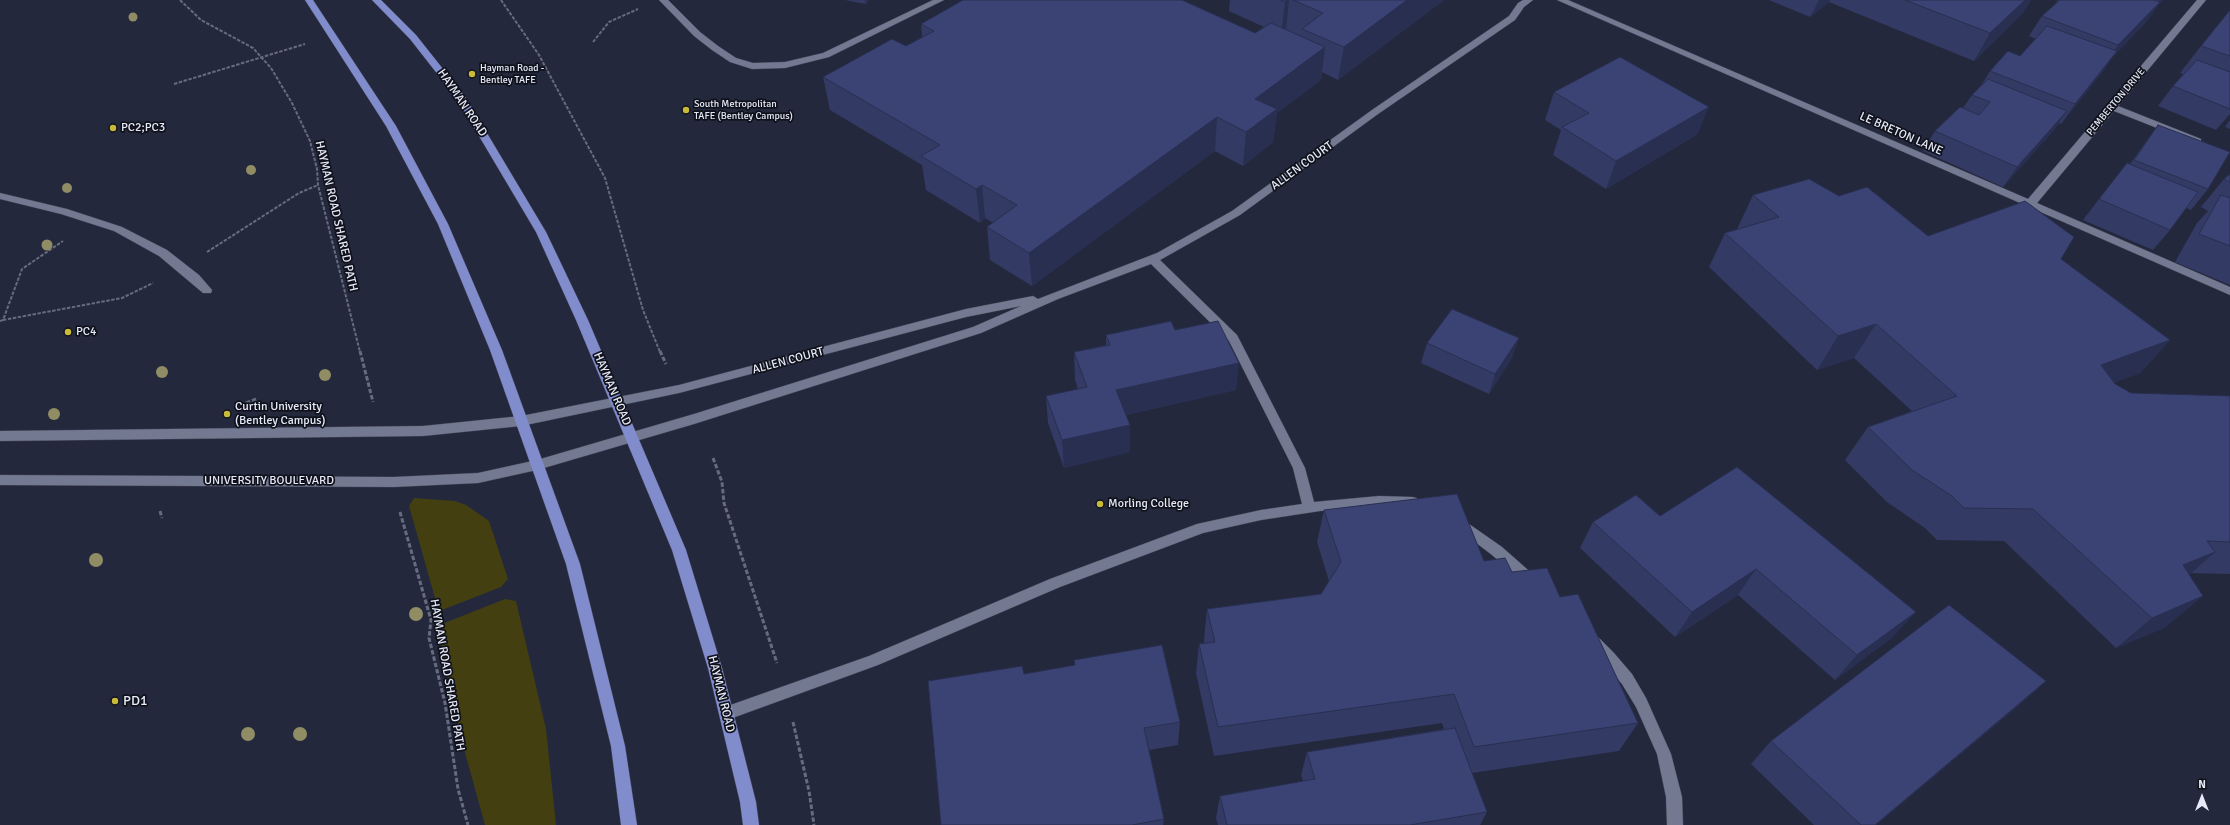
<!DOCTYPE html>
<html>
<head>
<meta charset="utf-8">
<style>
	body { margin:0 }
	#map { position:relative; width:2230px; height:825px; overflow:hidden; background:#24283d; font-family:Signika,sans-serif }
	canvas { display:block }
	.north { position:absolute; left:2182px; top:777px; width:40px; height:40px; -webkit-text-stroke:3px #10121b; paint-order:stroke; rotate:0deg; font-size:11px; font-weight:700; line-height:16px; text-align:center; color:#e6e9f8 }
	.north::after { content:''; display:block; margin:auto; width:14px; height:18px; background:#e6e9f8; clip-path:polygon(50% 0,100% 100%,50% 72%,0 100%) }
</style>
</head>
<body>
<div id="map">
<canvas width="2230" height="825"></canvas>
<div class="north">N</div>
</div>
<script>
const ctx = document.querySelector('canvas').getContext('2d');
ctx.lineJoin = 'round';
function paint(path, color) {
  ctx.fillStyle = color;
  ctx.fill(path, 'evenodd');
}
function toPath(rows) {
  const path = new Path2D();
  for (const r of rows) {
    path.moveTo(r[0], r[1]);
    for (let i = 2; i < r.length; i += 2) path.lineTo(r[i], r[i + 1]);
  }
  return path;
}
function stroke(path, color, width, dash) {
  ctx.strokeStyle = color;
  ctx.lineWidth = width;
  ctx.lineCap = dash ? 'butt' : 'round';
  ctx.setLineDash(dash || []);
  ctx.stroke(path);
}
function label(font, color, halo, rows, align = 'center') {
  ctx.font = font + ' Signika,sans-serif';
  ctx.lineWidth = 3.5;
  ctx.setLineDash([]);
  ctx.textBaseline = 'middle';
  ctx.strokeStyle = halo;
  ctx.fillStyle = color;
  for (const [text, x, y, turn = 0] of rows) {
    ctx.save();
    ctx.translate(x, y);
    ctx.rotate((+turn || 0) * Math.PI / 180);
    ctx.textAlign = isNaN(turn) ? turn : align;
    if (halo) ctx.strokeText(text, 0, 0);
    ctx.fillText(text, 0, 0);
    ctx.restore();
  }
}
paint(toPath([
	[414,498,455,501,466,505,489,521,508,579,501,587,442,610,437,605,409,506],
	[505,599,516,601,546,729,556,825,485,825,461,738,438,630,442,624]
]), '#443f10');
const minor = toPath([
	[659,0,668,0,700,32,718,46,736,58,753,63,785,62,823,53,933,0,944,0,829,57,785,68,752,69,730,62,712,50,694,36,659,0],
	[1523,0,1533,0,1524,7,1515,20,1378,114,1240,215,1160,260,1237,335,1305,468,1314,502,1379,496,1412,497,1417,498,1418,502,1417,506,1412,507,1379,506,1320,511,1261,520,1203,533,1060,587,878,665,727,720,722,718,720,713,722,708,869,656,1050,579,1197,524,1261,510,1302,504,1293,468,1229,341,1151,264,1058,299,981,333,694,424,537,470,478,483,394,487,0,485,0,475,394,477,478,473,537,460,694,414,973,327,1021,306,966,317,679,393,521,426,423,436,0,441,0,431,423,426,521,416,679,385,966,309,1033,296,1038,299,1157,253,1232,211,1372,110,1509,16,1518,3,1523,0],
	[1557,0,1568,0,2028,199,2197,0,2206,0,2118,106,2201,139,2201,143,2195,143,2114,111,2037,203,2230,287,2230,295,1557,0],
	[0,193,67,209,122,227,167,250,199,275,212,290,211,293,203,293,159,256,114,231,61,214,0,199,0,193],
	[1459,517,1502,547,1536,577,1538,581,1536,585,1531,587,1526,585,1492,555,1454,526,1453,522,1454,518,1459,517],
	[1593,635,1598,637,1614,653,1632,674,1646,698,1671,754,1682,797,1683,825,1667,825,1666,797,1657,754,1636,707,1622,684,1588,645,1586,641,1588,637,1593,635]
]);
const major = toPath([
	[305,0,313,0,396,126,448,224,502,350,580,564,625,746,637,825,621,825,611,746,566,564,490,350,438,224,386,126,305,0],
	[372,0,381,0,416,35,466,98,546,232,588,320,686,550,722,668,756,802,759,825,743,825,740,802,708,668,672,550,576,320,536,232,457,99,410,39,372,0]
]);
stroke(minor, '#424456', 1);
stroke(major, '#424456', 1);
stroke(toPath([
	[180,0,201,20,253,48,271,68,292,103,310,141,317,169,318,185,360,352],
	[501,0,539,55,605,178,643,310,660,352],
	[593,42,609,22,638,9],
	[174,84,305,44],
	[207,252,299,193,318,185],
	[3,320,122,298,153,283],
	[0,321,3,320,22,269,63,241]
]), '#676b7e', 2, [3.5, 1.5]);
stroke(toPath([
	[360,351,373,402],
	[660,351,666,364],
	[246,403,256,399],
	[713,458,722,482,724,503,777,663],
	[160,511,162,518],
	[400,512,431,620,429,638,445,703,458,789,468,825],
	[793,722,809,791,814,825]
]), '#676b7e', 3, [4.5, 2]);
paint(minor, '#747992');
paint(major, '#818ccc');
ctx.fillStyle = '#908c64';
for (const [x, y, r] of [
	[133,17,4.5],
	[251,170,5],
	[67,188,5],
	[47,245,5.5],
	[162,372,6],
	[325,375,6],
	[54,414,6],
	[96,560,7],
	[416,614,7],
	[248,734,7],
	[300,734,7]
]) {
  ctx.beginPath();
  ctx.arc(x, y, r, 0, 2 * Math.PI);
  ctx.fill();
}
paint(toPath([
	[845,0,869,0,866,4],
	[1230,0,1444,0,1338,80,1322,72,1321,80,1277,113,1273,142,1243,166,1215,151,1032,286,990,260,987,227,993,223,985,218,980,223,926,190,922,165,830,110,823,77,906,46,922,37,921,24,1255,33,1264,27,1229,11],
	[1769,0,2031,0,2023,13,1974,61,1829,2,1810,17],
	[2058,0,2163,0,2159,4,2146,22,2112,58,2103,71,2061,124,2059,123,2053,131,2003,187,1923,151,1935,131,1963,108,1972,95,1982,84,1990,71,2020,56,2036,39,2029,36,2042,16,2055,4],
	[2230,10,2230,114,2216,130,2158,106,2173,86,2183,74,2180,73,2201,46],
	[1554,92,1698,134,1606,189,1553,155,1561,130,1545,120],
	[2230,120,2230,129,2225,127],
	[2158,125,2208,189,2191,210,2186,208,2170,230,2153,250,2083,220,2099,199,2130,164],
	[2230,174,2230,285,2175,262,2197,223,2208,211,2201,207,2224,179],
	[1753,195,1839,196,1928,236,2061,259,2170,340,2140,373,2113,383,2115,384,2131,393,2230,396,2230,574,2191,573,2189,575,2166,627,2116,648,2004,541,1937,540,1925,528,1887,502,1845,460,1868,427,1912,411,1854,358,1817,370,1709,267,1725,233,1738,230,1737,229],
	[1175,330,1236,390,1126,415,1130,452,1064,468,1048,423,1046,396,1078,389,1075,380,1074,352,1106,345,1106,335],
	[1427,343,1512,358,1489,394,1421,363],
	[1324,510,1484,561,1512,572,1560,597,1638,723,1619,751,1472,773,1487,812,1480,825,1218,825,1216,818,1220,796,1303,781,1301,775,1307,752,1444,729,1442,723,1214,756,1196,673,1199,644,1204,643,1204,640,1207,609,1321,594,1329,581,1317,542],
	[1660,516,1893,637,1835,680,1738,595,1675,637,1580,548,1593,522],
	[1074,660,1180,722,1178,745,1149,750,1164,819,1163,825,941,825,1024,674,1075,665],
	[2046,681,2018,706,1876,825,1814,825,1751,764,1771,741]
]), '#333a64');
paint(toPath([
	[865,0,869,0,866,4],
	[1287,0,1289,0,1286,31,1281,34,1285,2],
	[1407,0,1444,0,1338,80,1344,47],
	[1819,0,1830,0,1829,2,1810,17],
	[2025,0,2031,0,2023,13,1974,61,1990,33],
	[2159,0,2163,0,2159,4,2146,22,2112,58,2103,71,2061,124,2075,104,2104,65,2118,45,2152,10],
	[1325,47,1321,80,1277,113,1273,142,1243,166,1246,132,1255,99],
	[1709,107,1698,134,1606,189,1616,161],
	[2067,111,2053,131,2003,187,2017,167],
	[1217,117,1215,151,1032,286,1029,253],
	[982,185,985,218,980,223,976,189],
	[1876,324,1854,358,1817,370,1838,336],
	[1519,338,1512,358,1489,394,1495,374],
	[2170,340,2140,373,2072,398,2101,365],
	[1239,363,1236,390,1116,417,1116,390],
	[1130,425,1130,452,1064,468,1062,440],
	[2215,552,2179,584,2183,565],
	[1756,569,1738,595,1675,637,1692,612],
	[2203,596,2166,627,2116,648,2152,618],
	[1916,612,1893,637,1835,680,1857,655],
	[2046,681,2018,706,1876,825,1875,825]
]), '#292f51');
const building = toPath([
	[963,0,1182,0,1255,33,1271,23,1325,47,1255,99,1277,109,1246,132,1217,117,1029,253,987,227,1017,205,982,185,976,189,921,156,940,145,823,77,892,39,906,46,934,31,921,24,963,0],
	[1281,0,1287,0,1285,2,1281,0],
	[1293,0,1407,0,1344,47,1302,29,1323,13,1293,0],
	[1905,0,2025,0,1990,33,1905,0],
	[2060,0,2153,0,2160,2,2118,45,2042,16,2060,0],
	[2230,10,2230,56,2201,46,2230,10],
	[2047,26,2117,51,2075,104,1990,71,2008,51,2020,56,2047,26],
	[1620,57,1709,107,1616,161,1562,127,1589,113,1554,92,1620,57],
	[2197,60,2230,72,2230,109,2173,86,2197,60],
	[1988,79,2067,111,2017,167,1935,131,1960,107,1979,115,1990,102,1972,95,1988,79],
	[2158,125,2230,152,2208,189,2134,160,2158,125],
	[2127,163,2198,192,2170,230,2099,199,2127,163],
	[2230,174,2230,182,2224,179,2230,174],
	[1809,179,1839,196,1867,187,1928,236,2025,201,2074,237,2061,259,2170,340,2101,365,2115,384,2131,393,2230,396,2230,542,2207,541,2215,552,2183,565,2203,596,2152,618,2033,509,1964,508,1952,496,1912,470,1868,427,1957,396,1876,324,1838,336,1725,233,1779,217,1753,195,1809,179],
	[2221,195,2230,198,2230,246,2199,234,2221,195],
	[1452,309,1519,338,1495,374,1427,343,1452,309],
	[1171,321,1175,330,1218,321,1239,363,1116,390,1130,425,1062,440,1046,396,1087,387,1074,352,1110,345,1106,335,1171,321],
	[1737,467,1916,612,1857,655,1756,569,1692,612,1593,522,1636,495,1660,516,1737,467],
	[1457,494,1484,561,1505,558,1512,572,1547,568,1560,597,1578,594,1638,723,1474,747,1454,694,1218,727,1199,644,1215,642,1207,609,1321,594,1341,562,1324,510,1457,494],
	[1949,605,2046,681,1875,825,1861,825,1771,741,1949,605],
	[1162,645,1180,722,1144,728,1164,819,1132,825,941,825,928,681,1022,666,1024,674,1075,665,1074,660,1162,645],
	[1455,728,1487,812,1410,825,1227,825,1220,796,1315,779,1307,752,1455,728]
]);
paint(building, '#3b4374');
stroke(building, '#292f51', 1);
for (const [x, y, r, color] of [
	[472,74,4,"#c9ba3a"],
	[686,110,4,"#c9ba3a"],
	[113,128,4,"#c9ba3a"],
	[68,332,4,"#c9ba3a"],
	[227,414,4,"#c9ba3a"],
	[1100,504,4,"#c9ba3a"],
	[115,701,4,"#c9ba3a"]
]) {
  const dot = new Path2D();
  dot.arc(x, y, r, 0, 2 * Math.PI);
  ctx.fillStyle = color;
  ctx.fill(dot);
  stroke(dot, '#10121b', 1.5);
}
label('10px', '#e6e9f8', '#10121b', [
	["Hayman Road -",480,68],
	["Bentley TAFE",480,80],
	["South Metropolitan",694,104],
	["TAFE (Bentley Campus)",694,116]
], 'left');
label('10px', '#e6e9f8', '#10121b', [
	["PEMBERTON DRIVE",2116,102,-50]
]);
label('12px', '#e6e9f8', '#10121b', [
	["HAYMAN ROAD",462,103,56],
	["LE BRETON LANE",1901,134,24],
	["ALLEN COURT",1302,166,-36],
	["HAYMAN ROAD SHARED PATH",336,216,77],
	["ALLEN COURT",788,361,-15],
	["HAYMAN ROAD",612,389,67],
	["UNIVERSITY BOULEVARD",269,481],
	["HAYMAN ROAD SHARED PATH",447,675,80],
	["HAYMAN ROAD",721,694,76]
]);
label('12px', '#e6e9f8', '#10121b', [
	["PC2;PC3",121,128],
	["PC4",76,332],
	["Curtin University",235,407],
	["(Bentley Campus)",235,421],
	["Morling College",1108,504]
], 'left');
label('14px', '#e6e9f8', '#10121b', [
	["PD1",123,701]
], 'left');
</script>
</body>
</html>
